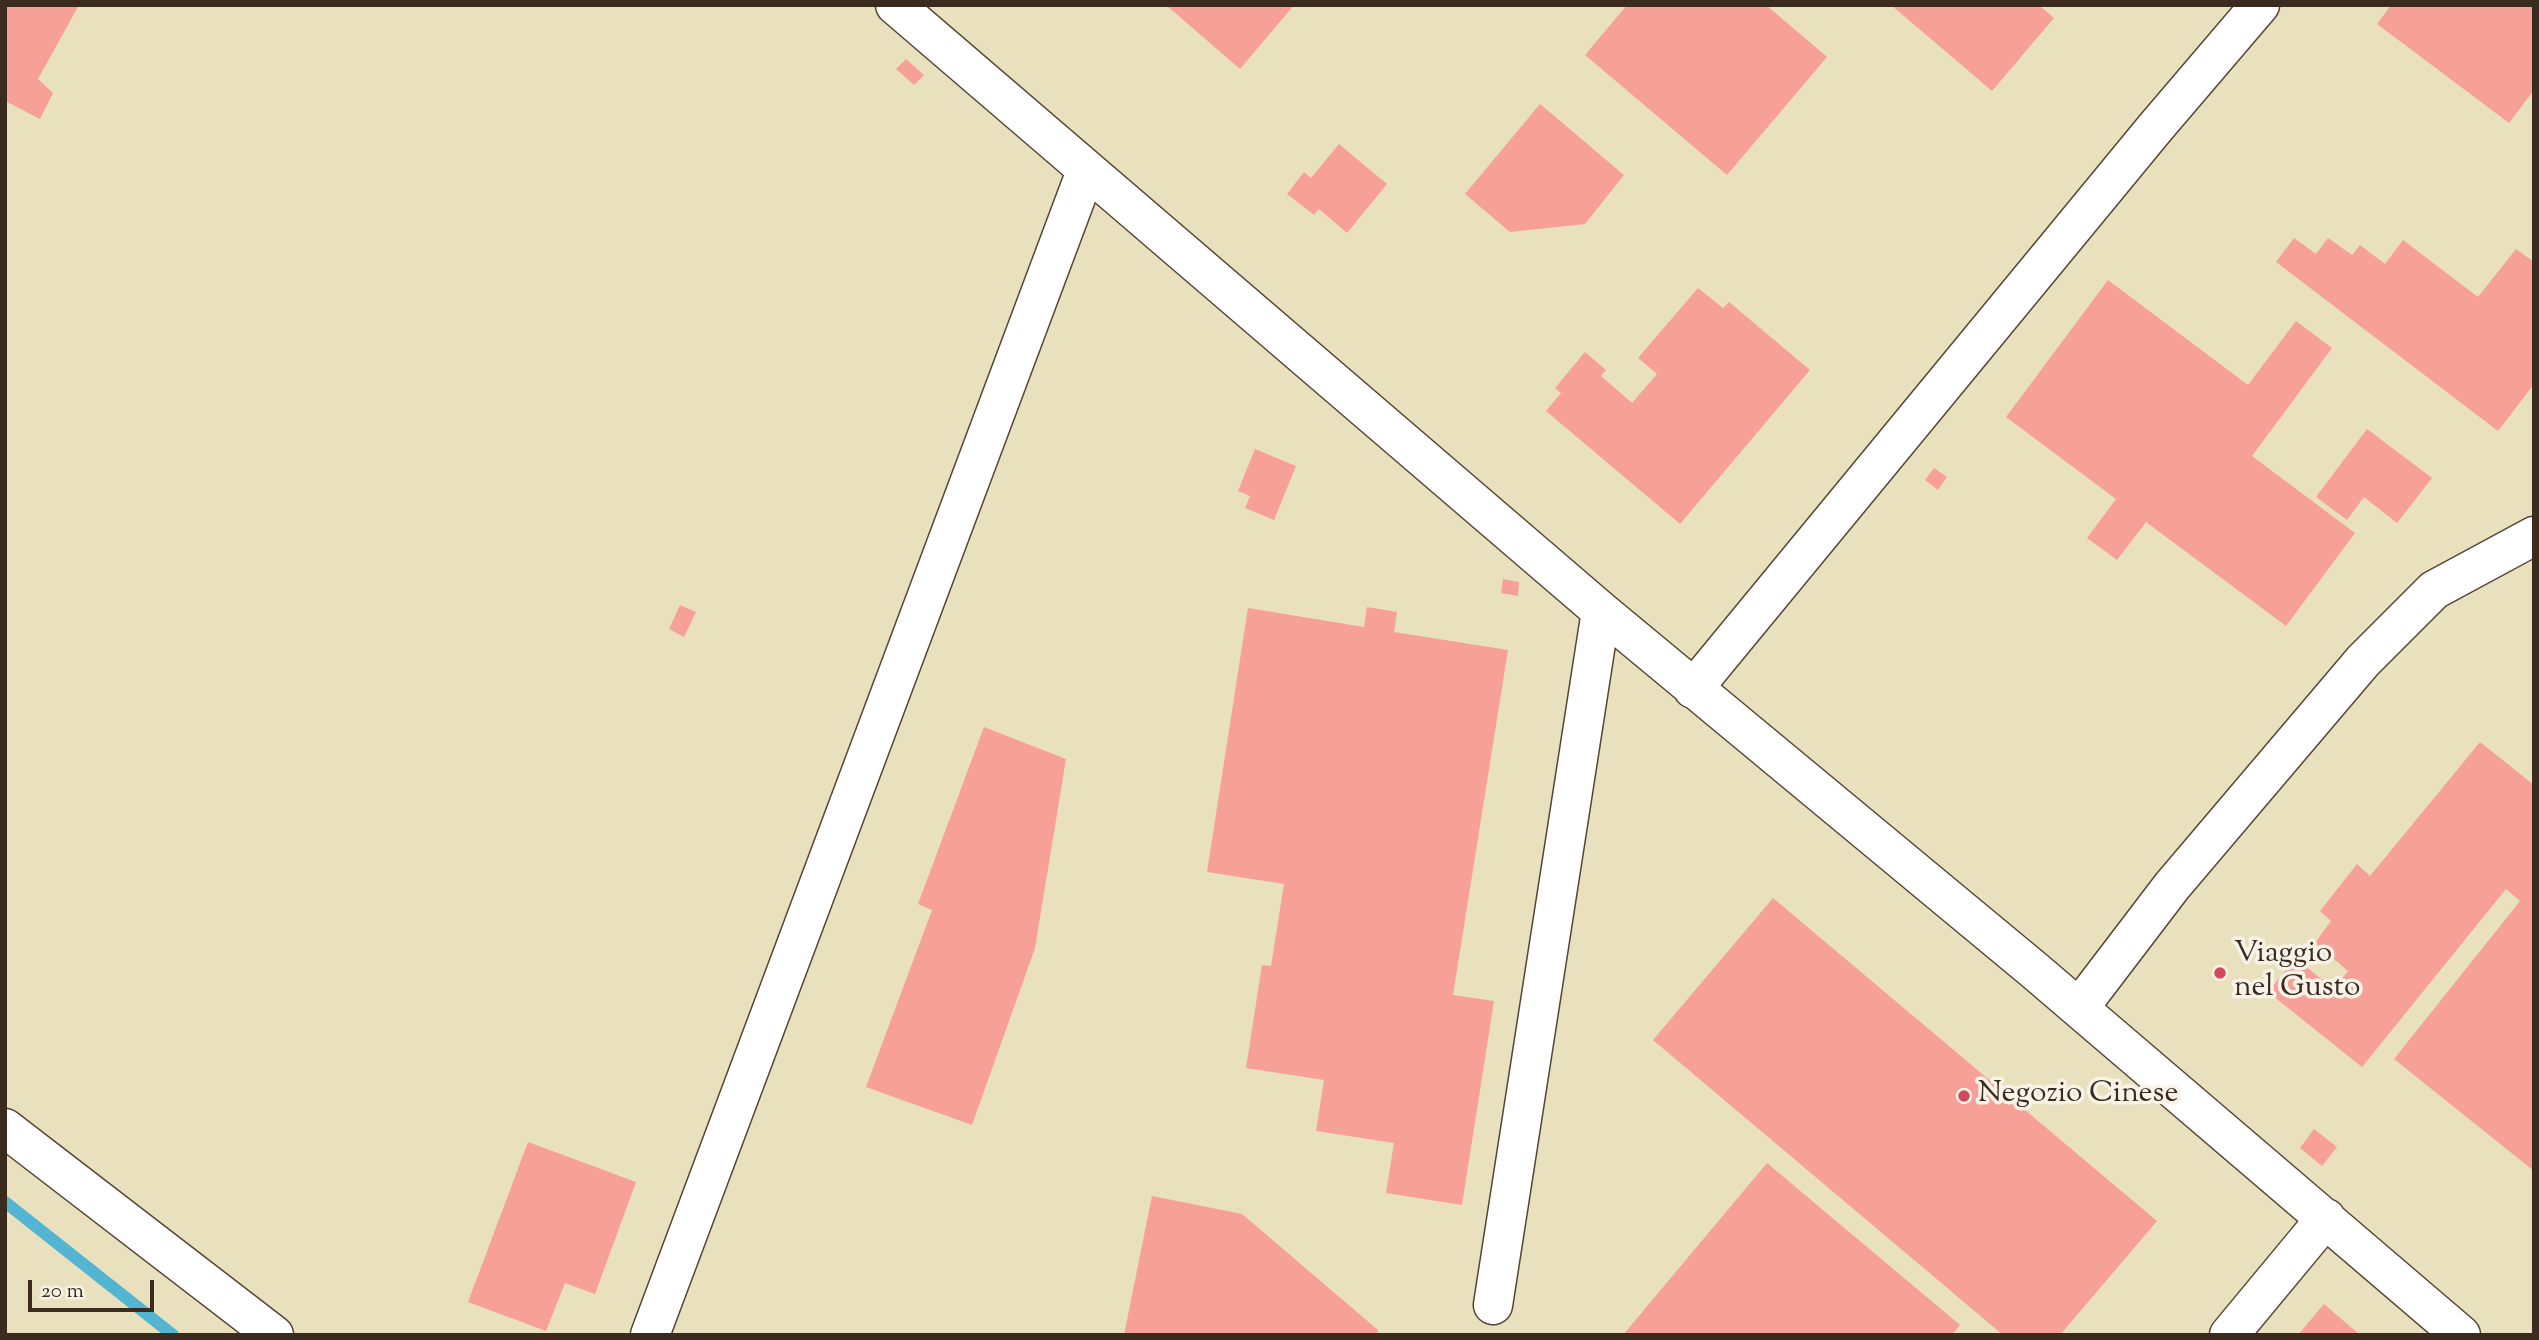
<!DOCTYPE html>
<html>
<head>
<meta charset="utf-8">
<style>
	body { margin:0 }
	#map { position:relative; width:2539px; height:1340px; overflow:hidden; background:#e9e0be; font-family:"Sorts Mill Goudy",serif }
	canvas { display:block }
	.frame { position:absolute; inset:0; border:7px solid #3b2a1e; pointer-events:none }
	.scale { position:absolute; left:28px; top:1280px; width:126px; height:32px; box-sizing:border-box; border:4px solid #3b2a1e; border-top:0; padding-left:9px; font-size:21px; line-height:24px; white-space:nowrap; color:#3b2a1e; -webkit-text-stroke:5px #f7f3e8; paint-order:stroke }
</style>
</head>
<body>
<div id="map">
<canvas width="2539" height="1340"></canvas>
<div class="frame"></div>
<div class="scale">20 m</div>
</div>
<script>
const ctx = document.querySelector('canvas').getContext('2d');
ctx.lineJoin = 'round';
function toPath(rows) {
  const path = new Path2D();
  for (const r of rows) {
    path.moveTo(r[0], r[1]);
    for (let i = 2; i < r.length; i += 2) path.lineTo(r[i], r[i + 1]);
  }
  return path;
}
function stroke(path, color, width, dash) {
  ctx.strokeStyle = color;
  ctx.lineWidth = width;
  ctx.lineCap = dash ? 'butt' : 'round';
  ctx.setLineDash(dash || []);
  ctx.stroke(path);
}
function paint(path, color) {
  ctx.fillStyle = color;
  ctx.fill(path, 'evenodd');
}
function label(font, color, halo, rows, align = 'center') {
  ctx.font = font + ' "Sorts Mill Goudy",serif';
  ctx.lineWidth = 7;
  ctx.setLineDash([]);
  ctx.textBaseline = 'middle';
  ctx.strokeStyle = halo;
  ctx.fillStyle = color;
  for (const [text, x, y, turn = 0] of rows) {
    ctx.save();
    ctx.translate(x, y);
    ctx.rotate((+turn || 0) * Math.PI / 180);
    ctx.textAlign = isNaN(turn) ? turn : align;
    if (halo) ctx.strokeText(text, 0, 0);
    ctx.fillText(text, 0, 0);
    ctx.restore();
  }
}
stroke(toPath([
	[5,1202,173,1335]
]), '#53b5d1', 12);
paint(toPath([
	[5,5,79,5,38,79,53,93,40,119,5,101],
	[1166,5,1294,5,1240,69],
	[1627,5,1766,5,1827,57,1727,175,1585,55],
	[1891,5,2039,5,2054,18,1992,91],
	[2391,5,2534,5,2534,90,2509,123,2377,24],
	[906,59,924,75,914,85,896,69],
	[1540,104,1624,175,1585,224,1510,232,1465,194],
	[1339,144,1387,184,1347,233,1319,209,1314,215,1287,194,1304,172,1311,178],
	[2294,238,2316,254,2328,238,2352,255,2360,245,2385,264,2403,240,2478,297,2516,249,2534,262,2534,384,2498,431,2276,262],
	[2108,280,2248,385,2296,321,2332,348,2252,456,2355,533,2286,626,2146,522,2117,560,2087,538,2116,499,2006,417],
	[1698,288,1723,308,1729,302,1810,370,1680,524,1546,411,1561,393,1555,388,1585,352,1606,370,1601,376,1632,403,1657,374,1638,358],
	[2367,429,2432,478,2397,523,2364,497,2347,520,2316,497],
	[1255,449,1296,466,1274,520,1245,508,1250,496,1238,491],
	[1934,468,1947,477,1938,490,1925,480],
	[1503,579,1519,582,1518,596,1501,593],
	[680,605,696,612,684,637,669,629],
	[1367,607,1397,612,1394,632,1508,650,1453,995,1494,1001,1462,1205,1386,1193,1394,1143,1316,1131,1324,1080,1246,1068,1262,965,1271,966,1284,884,1207,872,1248,608,1364,627],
	[984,727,1066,759,1035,948,972,1125,866,1087,932,910,918,904],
	[2480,742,2534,785,2534,1171,2394,1059,2520,901,2506,889,2362,1067,2268,992,2295,958,2334,989,2348,971,2315,943,2331,921,2320,911,2357,864,2370,876],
	[1773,898,2157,1221,2060,1335,2003,1335,1653,1040],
	[2314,1129,2337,1147,2322,1166,2300,1148],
	[528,1142,636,1182,595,1294,565,1283,546,1331,468,1302],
	[1767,1163,1960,1325,1952,1335,1623,1335],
	[1152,1196,1242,1214,1378,1330,1377,1335,1124,1335],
	[2324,1304,2360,1335,2298,1335]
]), '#f6a098');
const minor = toPath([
	[895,5,1601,611,2034,970,2461,1335],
	[1693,689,2155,128,2260,5],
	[2079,1008,2172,886,2363,661,2434,590,2534,536],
	[5,1128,274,1335],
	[1493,1305,1601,611],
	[650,1335,1086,171],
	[2229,1335,2326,1218]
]);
stroke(minor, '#554536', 41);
stroke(minor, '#fff', 38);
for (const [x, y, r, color] of [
	[2220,973,7,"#d1495b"],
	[1964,1096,7,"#d1495b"]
]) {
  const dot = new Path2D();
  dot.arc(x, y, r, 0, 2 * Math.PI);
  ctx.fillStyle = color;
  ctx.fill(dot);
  stroke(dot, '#f7f3e8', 2.5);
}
label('30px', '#3b2a1e', '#f7f3e8', [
	["Viaggio",2234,956],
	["nel Gusto",2234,990],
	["Negozio Cinese",1978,1096]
], 'left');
</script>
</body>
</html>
